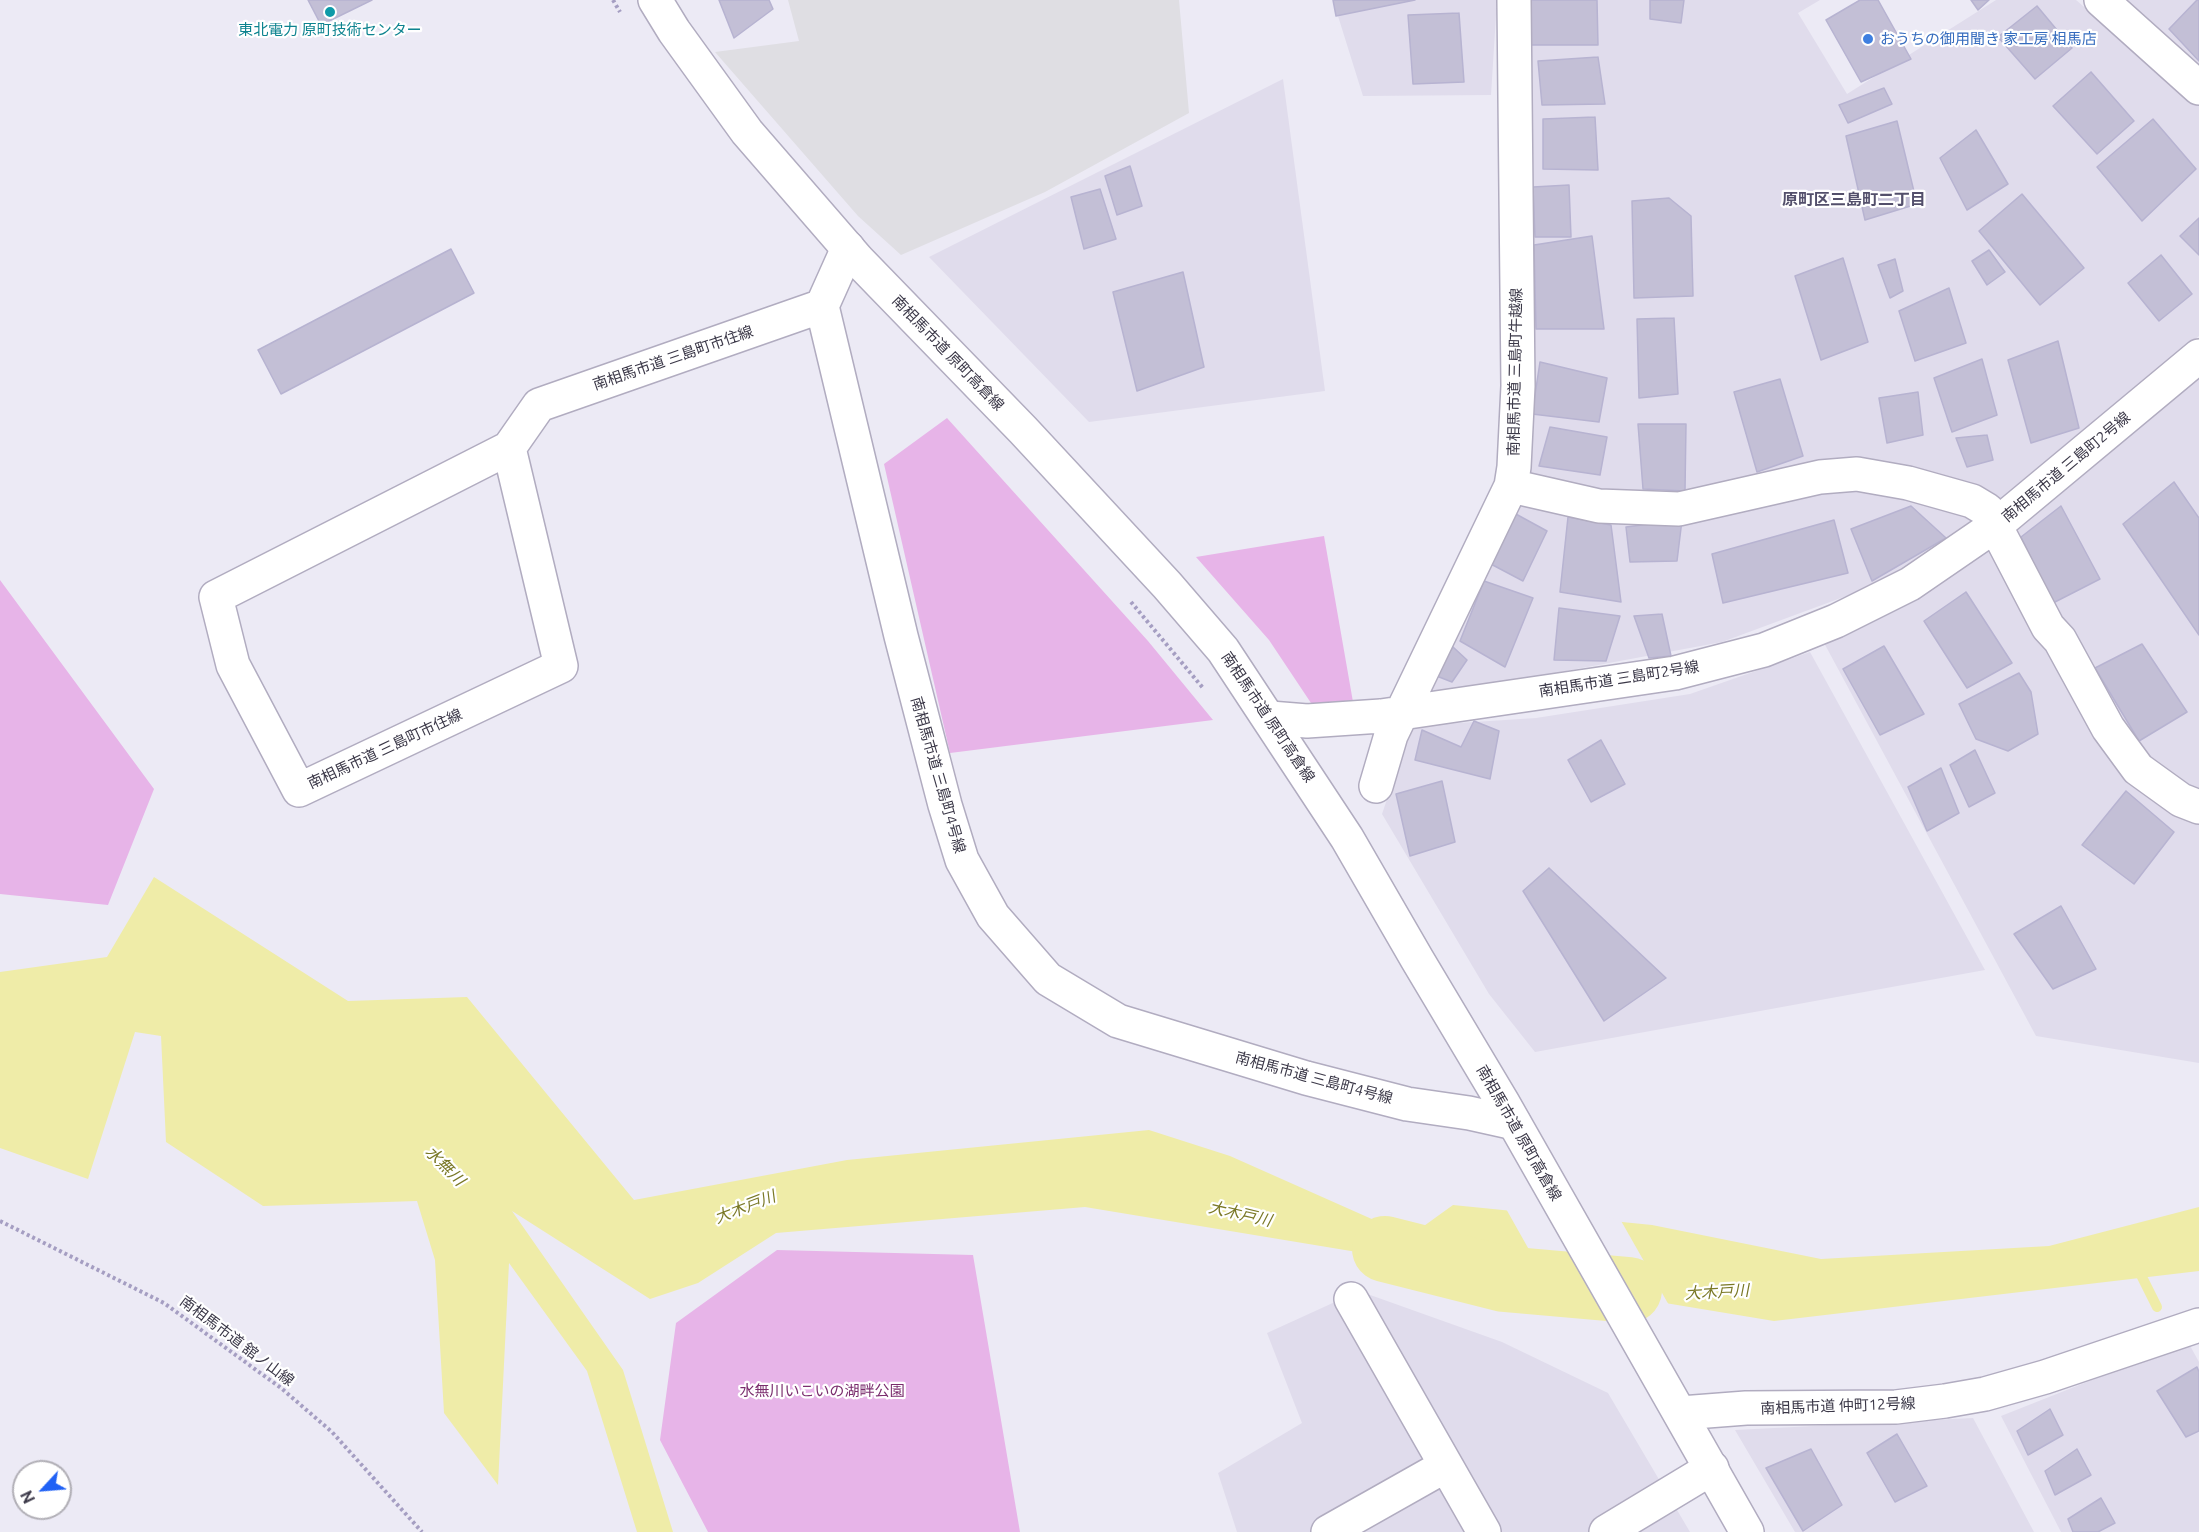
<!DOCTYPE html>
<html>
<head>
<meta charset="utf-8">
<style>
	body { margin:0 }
	#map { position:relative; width:2199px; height:1532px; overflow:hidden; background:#eceaf5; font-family:Ubuntu,sans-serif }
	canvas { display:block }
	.north { position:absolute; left:12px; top:1460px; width:60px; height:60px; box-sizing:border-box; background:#fff; border:2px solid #b1afb6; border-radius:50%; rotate:244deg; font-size:16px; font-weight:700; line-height:24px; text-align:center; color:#3b3848 }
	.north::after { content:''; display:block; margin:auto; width:21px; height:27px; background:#2061f5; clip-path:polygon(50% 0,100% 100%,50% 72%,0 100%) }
</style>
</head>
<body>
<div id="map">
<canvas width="2199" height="1532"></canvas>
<div class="north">N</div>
</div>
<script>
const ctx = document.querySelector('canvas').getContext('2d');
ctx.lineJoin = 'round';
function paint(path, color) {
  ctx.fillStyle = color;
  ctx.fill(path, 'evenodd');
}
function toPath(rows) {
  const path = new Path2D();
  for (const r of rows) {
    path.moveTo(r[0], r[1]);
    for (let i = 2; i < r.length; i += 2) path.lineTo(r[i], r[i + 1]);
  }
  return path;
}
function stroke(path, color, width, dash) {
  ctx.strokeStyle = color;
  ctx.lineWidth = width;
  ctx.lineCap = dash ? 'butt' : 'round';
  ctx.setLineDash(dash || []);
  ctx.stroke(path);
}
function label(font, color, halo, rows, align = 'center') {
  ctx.font = font + ' Ubuntu,"Noto Sans JP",sans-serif';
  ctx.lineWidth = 4.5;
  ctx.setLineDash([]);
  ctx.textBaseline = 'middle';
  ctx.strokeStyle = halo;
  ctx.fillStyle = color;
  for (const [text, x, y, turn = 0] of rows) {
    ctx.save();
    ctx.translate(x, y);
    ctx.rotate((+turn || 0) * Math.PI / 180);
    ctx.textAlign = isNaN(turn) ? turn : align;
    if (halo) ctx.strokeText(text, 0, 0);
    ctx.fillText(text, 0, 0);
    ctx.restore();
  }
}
paint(toPath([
	[1333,0,1497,0,1491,95,1363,96],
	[1531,0,1820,0,1798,13,1847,94,1996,0,2076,0,2199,106,2199,336,2077,442,1903,575,1722,642,1426,697,1525,472,1524,111],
	[2119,0,2199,0,2199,75],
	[1283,79,1325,391,1089,422,929,257],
	[2199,373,2199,1063,2036,1036,1823,641],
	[1810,652,1985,970,1535,1052,1489,994,1382,814,1412,726,1536,718,1690,694],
	[1359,1291,1502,1342,1608,1393,1690,1532,1237,1532,1218,1473,1302,1423,1267,1333],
	[2188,1342,2199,1362,2199,1532,2061,1532,2001,1416],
	[1973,1418,2034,1532,1795,1532,1735,1430]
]), '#e0dcec');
paint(toPath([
	[947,418,1148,641,1213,720,950,753,884,464],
	[1324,536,1353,702,1313,706,1269,640,1196,557],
	[0,580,154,789,108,905,0,894],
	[777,1250,973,1255,1020,1532,708,1532,660,1440,676,1323]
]), '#e7b4e8');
paint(toPath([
	[788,0,1179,0,1189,113,1045,192,901,255,858,216,715,52,799,41]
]), '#dfdee3');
paint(toPath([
	[154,877,348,1001,467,997,634,1200,847,1160,1149,1130,1230,1156,1410,1236,1453,1205,1652,1225,1821,1259,2049,1246,2199,1207,2199,1271,1774,1321,1085,1207,776,1233,698,1283,650,1299,512,1211,623,1370,673,1532,637,1532,587,1371,509,1263,498,1485,444,1413,435,1260,417,1201,263,1206,166,1142,161,1036,135,1032,88,1179,0,1148,0,972,107,957]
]), '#efeca8');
paint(toPath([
	[1505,1207,1620,1219,1670,1307,1550,1287]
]), '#eceaf5');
stroke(toPath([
	[2137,1267,2157,1307]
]), '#efeca8', 10);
stroke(toPath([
	[1385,1249,1504,1279,1629,1290]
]), '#efeca8', 66);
const building = toPath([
	[308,0,372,0,321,25,308,0],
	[719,0,769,0,773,9,734,38,719,0],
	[1333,0,1415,0,1336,16,1333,0],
	[1531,0,1597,0,1598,45,1531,45,1531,0],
	[1650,0,1684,0,1681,23,1650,19,1650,0],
	[1860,0,1878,0,1911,59,1861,82,1826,20,1860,0],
	[1971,0,1989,0,1978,10,1971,0],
	[2197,0,2199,0,2199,61,2169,29,2197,0],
	[2037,6,2072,48,2035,79,1998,37,2037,6],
	[1459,13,1464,82,1413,84,1408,15,1459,13],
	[1598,57,1605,104,1542,105,1538,61,1598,57],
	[2091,72,2134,121,2097,154,2053,106,2091,72],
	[1884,88,1892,104,1848,123,1839,105,1884,88],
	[1595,117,1598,170,1543,169,1543,119,1595,117],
	[2153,119,2196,169,2142,221,2097,167,2153,119],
	[1897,121,1917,204,1865,220,1846,136,1897,121],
	[1976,130,2008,184,1967,210,1940,158,1976,130],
	[1130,166,1142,206,1117,215,1105,176,1130,166],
	[1569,185,1571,237,1535,237,1533,187,1569,185],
	[1100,189,1116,239,1084,249,1071,197,1100,189],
	[2022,194,2084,268,2040,305,1979,231,2022,194],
	[1669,198,1691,216,1693,296,1634,298,1632,201,1669,198],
	[2199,218,2199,255,2180,236,2199,218],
	[1592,236,1604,329,1536,329,1534,245,1592,236],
	[451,249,474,293,281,394,258,350,451,249],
	[1989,250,2005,272,1987,285,1972,261,1989,250],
	[2161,255,2192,294,2159,321,2128,283,2161,255],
	[1843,258,1868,342,1821,360,1795,276,1843,258],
	[1895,259,1903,291,1890,298,1878,265,1895,259],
	[1183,272,1204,367,1137,391,1113,292,1183,272],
	[1949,288,1966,343,1915,361,1899,311,1949,288],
	[1674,318,1678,394,1639,398,1637,319,1674,318],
	[2058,341,2079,428,2031,443,2008,360,2058,341],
	[1982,359,1997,415,1952,432,1934,378,1982,359],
	[1540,362,1607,378,1599,422,1532,414,1540,362],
	[1780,379,1803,456,1757,472,1734,392,1780,379],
	[1918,392,1923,435,1887,443,1879,398,1918,392],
	[1638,424,1686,424,1685,491,1643,489,1638,424],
	[1550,427,1607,437,1600,475,1539,466,1550,427],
	[1987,435,1993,460,1967,467,1956,438,1987,435],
	[2174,482,2199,518,2199,635,2123,524,2174,482],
	[1911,506,1946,538,1872,581,1851,529,1911,506],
	[2061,506,2100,579,2053,603,2021,537,2061,506],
	[1514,513,1547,531,1523,581,1487,562,1514,513],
	[1568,517,1611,525,1621,602,1560,592,1568,517],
	[1682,520,1677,561,1630,562,1626,527,1682,520],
	[1834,520,1848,573,1723,603,1712,554,1834,520],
	[1484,581,1533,598,1505,667,1460,641,1484,581],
	[1966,592,2012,663,1967,688,1924,621,1966,592],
	[1559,608,1620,616,1606,661,1554,660,1559,608],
	[1662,614,1671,656,1649,658,1634,616,1662,614],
	[2142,644,2187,712,2139,741,2095,668,2142,644],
	[1884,646,1924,714,1880,735,1843,669,1884,646],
	[1453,647,1467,660,1452,682,1434,675,1453,647],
	[2019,673,2031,692,2038,734,2008,751,1976,739,1959,704,2019,673],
	[1474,721,1499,731,1490,779,1415,760,1422,730,1461,747,1474,721],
	[1601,740,1625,784,1591,802,1568,760,1601,740],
	[1975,750,1995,793,1969,807,1950,765,1975,750],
	[1941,768,1959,813,1927,831,1908,787,1941,768],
	[1442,781,1455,842,1410,856,1396,794,1442,781],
	[2126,791,2174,832,2134,884,2082,845,2126,791],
	[1549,868,1666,978,1604,1021,1523,891,1549,868],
	[2061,906,2096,969,2053,989,2014,934,2061,906],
	[2197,1367,2199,1372,2199,1431,2186,1437,2157,1391,2197,1367],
	[2050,1409,2063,1435,2028,1455,2017,1431,2050,1409],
	[1897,1434,1927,1486,1895,1502,1867,1453,1897,1434],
	[1811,1449,1842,1505,1803,1531,1766,1468,1811,1449],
	[2077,1449,2091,1475,2055,1495,2045,1471,2077,1449],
	[2101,1498,2115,1523,2098,1532,2073,1532,2068,1519,2101,1498]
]);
paint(building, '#c3bfd6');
stroke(building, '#b7b3d1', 1.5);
const minor = toPath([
	[2101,0,2199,88],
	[848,248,822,306,901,636,945,805,962,860,993,916,1048,979,1118,1021,1306,1078,1407,1104,1469,1113,1514,1123],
	[509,448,216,597,233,665,299,790,561,666,509,448,539,405,822,306],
	[1511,486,1599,506,1679,509,1820,477,1857,474,1908,483,1972,501,1987,510,2048,627,2060,640,2108,728,2138,769,2181,800,2199,807],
	[1270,718,1307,721,1381,716,1675,673,1764,650,1836,621,1910,584,1996,525,2199,356],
	[1376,786,1391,735,1511,486,1514,467,1518,386,1514,0],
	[1351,1299,1484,1532],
	[1681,1413,1746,1408,1896,1407,1945,1401,1985,1394,2045,1377,2199,1325],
	[1328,1532,1445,1466],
	[1606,1532,1712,1468]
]);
const tertiary = toPath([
	[655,0,674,31,747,132,858,260,1023,430,1167,585,1223,650,1347,838,1417,959,1503,1103,1747,1532]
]);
stroke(minor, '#b1acc0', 36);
stroke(tertiary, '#b1acc0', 36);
stroke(toPath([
	[613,0,620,12],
	[1131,602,1203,688],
	[0,1221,164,1303,281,1388,332,1432,422,1532]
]), '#a59ec2', 4, [3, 3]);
stroke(minor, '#fff', 33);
stroke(tertiary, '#fff', 33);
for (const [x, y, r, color] of [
	[330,12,6,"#0f9aa8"],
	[1868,39,6,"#3f7fe0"]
]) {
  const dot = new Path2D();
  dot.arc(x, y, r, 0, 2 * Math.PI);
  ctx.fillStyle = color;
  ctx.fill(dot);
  stroke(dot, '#fff', 2);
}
label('15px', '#0d838f', '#fff', [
	["東北電力 原町技術センター",330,30]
]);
label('15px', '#366cbe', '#fff', [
	["おうちの御用聞き 家工房 相馬店",1880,39]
], 'left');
label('15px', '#3b3848', '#fff', [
	["南相馬市道 原町高倉線",948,353,46],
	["南相馬市道 三島町市住線",673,358,-19],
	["南相馬市道 三島町牛越線",1515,372,-89],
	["南相馬市道 三島町2号線",2066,467,-40],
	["南相馬市道 三島町2号線",1619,679,-9],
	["南相馬市道 原町高倉線",1268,717,56],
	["南相馬市道 三島町市住線",385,749,-25],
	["南相馬市道 三島町4号線",938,775,74],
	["南相馬市道 三島町4号線",1314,1078,15],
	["南相馬市道 原町高倉線",1519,1133,60],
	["南相馬市道 舘ノ山線",237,1341,37],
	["南相馬市道 仲町12号線",1838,1406,-2]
]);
label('15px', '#7a2c6d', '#fff', [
	["水無川いこいの湖畔公園",822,1391]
]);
label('bold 16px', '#534f6b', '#fff', [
	["原町区三島町二丁目",1854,200]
]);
label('italic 16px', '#7a7826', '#fff', [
	["水無川",445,1166,45],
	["大木戸川",745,1207,-21],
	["大木戸川",1240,1214,13],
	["大木戸川",1717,1292,-3]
]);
</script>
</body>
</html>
